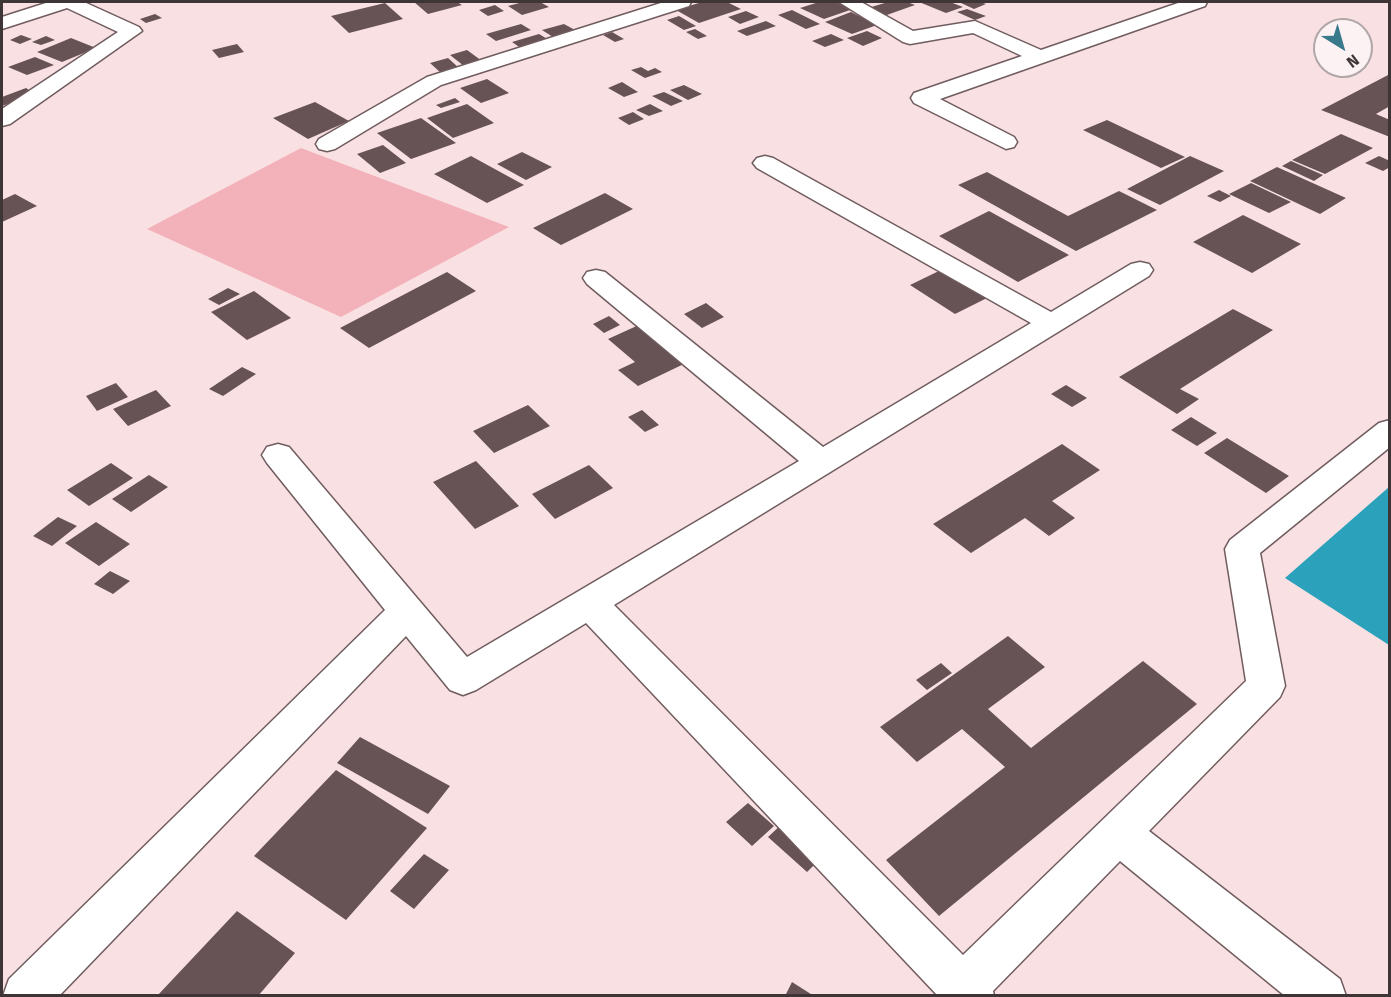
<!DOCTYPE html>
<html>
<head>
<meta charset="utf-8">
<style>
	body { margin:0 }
	#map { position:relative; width:1391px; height:997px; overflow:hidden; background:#f9e1e3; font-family:"Fira Sans",sans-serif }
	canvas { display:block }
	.frame { position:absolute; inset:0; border:3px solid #3e3536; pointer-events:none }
	.north { position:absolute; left:1313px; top:18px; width:60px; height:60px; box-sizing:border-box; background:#fcf2f3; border:2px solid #b0a6a7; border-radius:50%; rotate:143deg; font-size:16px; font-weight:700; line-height:24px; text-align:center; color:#3e3536 }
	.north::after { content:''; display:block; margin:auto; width:21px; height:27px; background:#387a8b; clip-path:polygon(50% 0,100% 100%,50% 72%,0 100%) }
</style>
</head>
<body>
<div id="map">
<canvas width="1391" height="997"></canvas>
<div class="frame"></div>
<div class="north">N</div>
</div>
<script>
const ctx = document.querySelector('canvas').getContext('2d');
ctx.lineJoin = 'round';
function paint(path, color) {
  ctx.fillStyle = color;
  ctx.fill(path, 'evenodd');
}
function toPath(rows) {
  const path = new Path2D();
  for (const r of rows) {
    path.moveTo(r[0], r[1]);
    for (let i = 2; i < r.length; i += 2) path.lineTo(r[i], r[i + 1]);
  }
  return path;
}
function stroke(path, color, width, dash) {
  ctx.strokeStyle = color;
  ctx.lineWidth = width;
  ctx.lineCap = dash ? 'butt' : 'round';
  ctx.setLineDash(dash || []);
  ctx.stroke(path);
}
paint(toPath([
	[301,148,509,227,341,317,147,229]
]), '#f3b2ba');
paint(toPath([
	[1389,487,1389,645,1285,578]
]), '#2ba1bb');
paint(toPath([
	[414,2,457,2,462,5,428,14],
	[523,2,540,2,549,7,522,15,508,6],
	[702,2,727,2,741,9,699,23,676,10],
	[819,2,836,2,853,9,824,19,800,8],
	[888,2,907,2,915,5,884,16,868,8],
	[919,2,950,2,963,7,946,13],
	[965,2,980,2,986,4,974,9,961,3],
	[385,3,403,19,349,33,331,16],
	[495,5,504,11,488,16,479,10],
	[967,9,986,16,975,20,957,12],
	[792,10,820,24,806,29,778,15],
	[746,11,759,17,740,24,728,17],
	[851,12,877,25,852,34,825,22],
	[155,14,162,18,146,23,140,19],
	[679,16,696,26,684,30,667,20],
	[766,21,776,26,747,36,737,31],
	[521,24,531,30,496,41,486,34],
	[564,24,575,30,553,37,542,30],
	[695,29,707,36,698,39,686,32],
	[867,31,882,38,863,46,847,38],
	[612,32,624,39,615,42,603,35],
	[539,34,549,40,522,49,512,42],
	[831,34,844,40,825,47,812,41],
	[21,35,32,39,20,44,10,40],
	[46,36,55,40,41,45,32,42],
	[71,38,96,48,62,62,37,52],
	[237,44,244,52,219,58,212,50],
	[467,50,482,61,464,66,450,55],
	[35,57,54,65,27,75,8,67],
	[448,58,459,68,441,73,430,63],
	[641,67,648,71,655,68,662,72,645,78,631,70],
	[1390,74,1390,106,1376,114,1390,120,1390,137,1321,110],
	[487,79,509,93,481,103,460,88],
	[622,82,638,92,624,97,608,88],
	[684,85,702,94,688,100,670,90],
	[26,88,35,94,2,106,2,97],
	[664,92,683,101,671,106,652,96],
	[455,98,460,102,441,108,436,105],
	[315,102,349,121,308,139,273,118],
	[467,104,494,123,453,138,427,118],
	[650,104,663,111,649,116,636,110],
	[633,112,644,119,629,125,618,118],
	[421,118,456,143,411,159,377,133],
	[1107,120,1185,157,1161,168,1083,130],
	[1341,134,1373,148,1325,174,1292,160],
	[383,145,406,163,380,173,357,154],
	[522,152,552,167,526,180,497,164],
	[471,156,524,185,487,203,434,174],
	[1190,156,1224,171,1160,205,1127,189],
	[1379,156,1390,161,1390,167,1383,171,1365,163],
	[1291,161,1323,175,1314,181,1282,166],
	[1277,167,1346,198,1320,214,1250,181],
	[987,172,1068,216,1119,191,1157,210,1076,251,958,185],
	[1251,183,1291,202,1269,213,1229,194],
	[1219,190,1231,196,1220,202,1207,196],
	[605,193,633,209,561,245,533,228],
	[15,194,37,206,2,222,2,200],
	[989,211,1069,255,1018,282,939,236],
	[1243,215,1301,244,1252,273,1193,242],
	[943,269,989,297,955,314,910,285],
	[447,272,476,291,369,348,340,328],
	[228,288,240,294,219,305,208,299],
	[254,291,291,318,247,340,211,312],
	[706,303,724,317,702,328,684,314],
	[1233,309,1273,330,1180,389,1199,399,1177,414,1119,377],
	[609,316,620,325,604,333,593,324],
	[641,324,688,362,638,386,618,370,635,362,608,339],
	[242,367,256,374,223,396,209,389],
	[116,383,128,397,97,411,86,396],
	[1066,385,1087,398,1072,407,1051,394],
	[156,390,171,406,128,426,113,409],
	[528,405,550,426,494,453,473,431],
	[642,410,659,425,645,432,628,417],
	[1191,417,1217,433,1197,446,1171,430],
	[1227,438,1289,476,1266,493,1204,453],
	[1062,444,1100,470,1052,501,1075,518,1049,536,1025,518,971,553,933,524],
	[476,461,519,506,475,529,433,482],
	[111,463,133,478,89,506,67,490],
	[589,465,613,488,555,519,532,494],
	[149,475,168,487,131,512,112,499],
	[58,517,77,526,52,546,33,536],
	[96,522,130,544,99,566,65,543],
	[110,571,130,581,113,594,94,584],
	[1008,636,1045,667,988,709,1031,748,1143,661,1197,704,939,916,886,860,1005,767,962,729,917,762,880,727],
	[941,663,952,673,927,690,916,680],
	[360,737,450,786,428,814,337,763],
	[336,770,427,828,346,920,254,856],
	[748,803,774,826,752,846,726,822],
	[783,823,822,857,807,872,768,837],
	[424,854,449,870,414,909,390,891],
	[237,911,295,953,258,996,157,996],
	[792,982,814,996,785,996]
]), '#675355');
const minor = toPath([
	[49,2,84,2,139,27,142,31,10,124,2,126,2,109,118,32,67,8,2,29,2,17,49,2],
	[664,2,691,2,689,6,441,85,335,149,327,151,319,149,316,144,319,139,427,77,664,2],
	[839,2,861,2,913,31,975,21,1041,50,1181,2,1207,2,1205,6,940,99,1014,137,1017,142,1014,147,1006,149,914,103,911,98,914,93,1022,56,973,33,910,44,903,42,839,2],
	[765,156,773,158,1051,312,1131,264,1140,262,1149,264,1153,270,1149,276,614,605,963,955,1246,681,1225,549,1230,540,1379,423,1390,420,1390,447,1260,553,1285,686,1280,697,1149,831,1340,979,1346,996,1285,996,1120,861,993,991,994,996,938,996,586,623,476,690,463,695,450,690,406,636,59,996,3,996,9,979,385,610,267,463,262,455,267,447,278,444,289,447,467,657,799,461,587,284,583,278,587,272,596,270,605,272,823,447,1031,323,757,168,753,163,757,158,765,156]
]);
stroke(minor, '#705c5e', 3);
paint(minor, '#fff');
</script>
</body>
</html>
